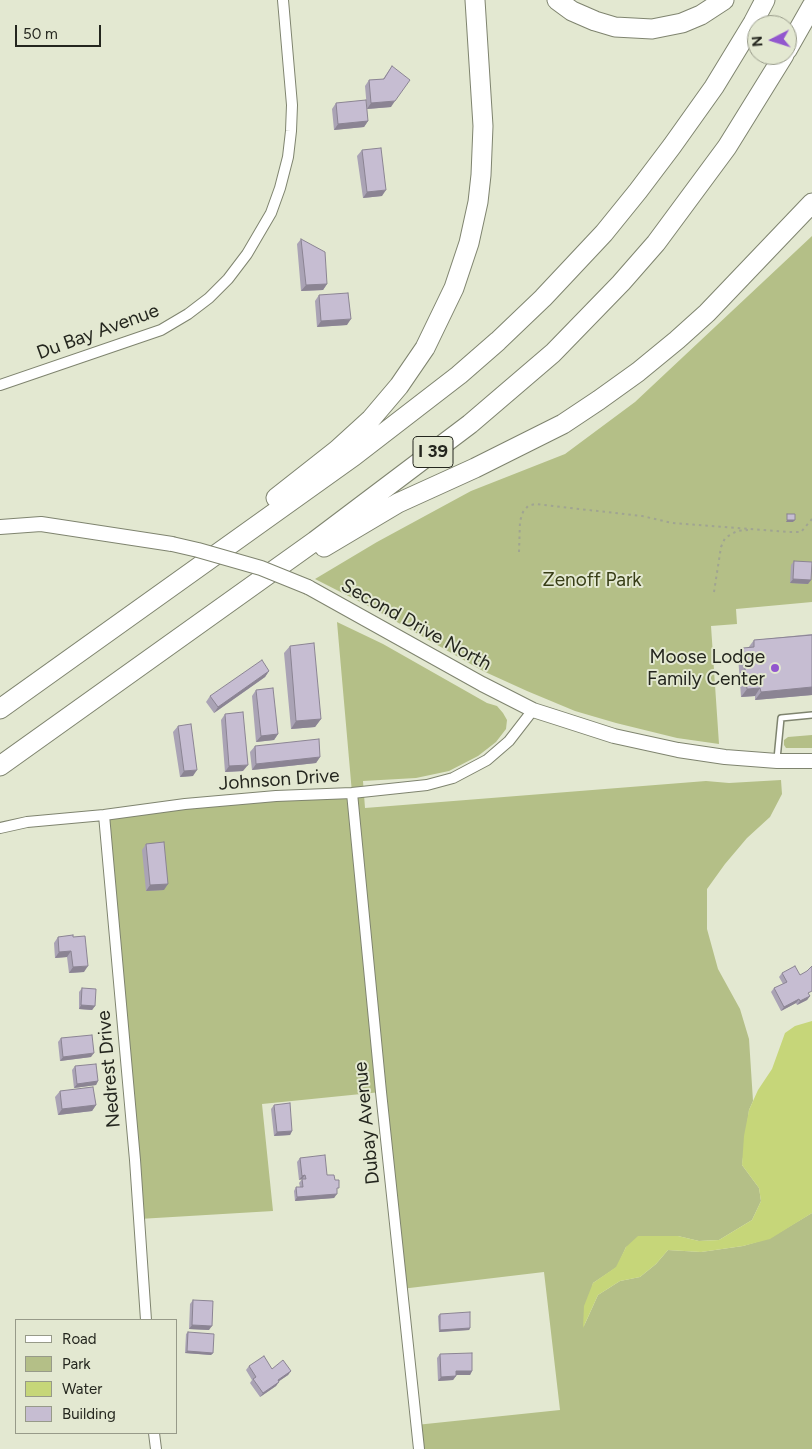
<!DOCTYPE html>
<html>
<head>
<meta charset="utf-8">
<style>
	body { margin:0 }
	#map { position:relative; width:812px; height:1449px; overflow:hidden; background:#e3e8d1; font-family:Figtree,sans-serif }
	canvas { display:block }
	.legend { position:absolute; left:15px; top:1319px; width:162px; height:115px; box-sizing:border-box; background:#e3e8d1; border:1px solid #979a89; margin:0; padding:6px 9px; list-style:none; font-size:15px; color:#24261e }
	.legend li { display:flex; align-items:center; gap:10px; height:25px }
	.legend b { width:25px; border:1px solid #979a89 }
	.north { position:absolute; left:747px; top:15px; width:50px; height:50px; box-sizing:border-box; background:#e3e8d1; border:1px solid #979a89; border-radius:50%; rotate:265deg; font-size:14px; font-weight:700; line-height:20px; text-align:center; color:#24261e }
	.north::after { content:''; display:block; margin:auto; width:18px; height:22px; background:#9257ce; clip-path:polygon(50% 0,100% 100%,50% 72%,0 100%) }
	.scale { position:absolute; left:15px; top:25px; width:86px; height:22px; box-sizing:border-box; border:2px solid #24261e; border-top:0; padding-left:6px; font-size:15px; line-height:18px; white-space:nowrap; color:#24261e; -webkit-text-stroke:4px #e3e8d1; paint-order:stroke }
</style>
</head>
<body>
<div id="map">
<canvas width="812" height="1449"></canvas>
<ul class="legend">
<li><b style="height:6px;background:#fff"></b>Road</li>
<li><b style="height:14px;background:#b4bf87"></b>Park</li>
<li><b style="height:14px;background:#c6d679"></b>Water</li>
<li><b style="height:14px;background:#c6bdd2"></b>Building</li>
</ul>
<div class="north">N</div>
<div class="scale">50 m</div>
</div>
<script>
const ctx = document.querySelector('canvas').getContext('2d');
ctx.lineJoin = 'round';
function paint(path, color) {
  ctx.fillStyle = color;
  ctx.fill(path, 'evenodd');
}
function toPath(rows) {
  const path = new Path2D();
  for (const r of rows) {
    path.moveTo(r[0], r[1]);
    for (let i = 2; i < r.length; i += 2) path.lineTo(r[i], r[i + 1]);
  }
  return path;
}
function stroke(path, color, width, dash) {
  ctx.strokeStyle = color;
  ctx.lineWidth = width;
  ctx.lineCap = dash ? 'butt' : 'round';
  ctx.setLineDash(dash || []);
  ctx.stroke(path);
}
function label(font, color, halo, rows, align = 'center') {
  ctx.font = font + ' Figtree,sans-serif';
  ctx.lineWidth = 4;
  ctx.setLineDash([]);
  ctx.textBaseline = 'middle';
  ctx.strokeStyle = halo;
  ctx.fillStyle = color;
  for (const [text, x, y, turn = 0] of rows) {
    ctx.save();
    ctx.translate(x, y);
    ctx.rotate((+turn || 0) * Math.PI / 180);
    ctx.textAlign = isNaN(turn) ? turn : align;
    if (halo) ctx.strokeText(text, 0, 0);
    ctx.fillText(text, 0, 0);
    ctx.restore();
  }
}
paint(toPath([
	[812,236,812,602,736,609,737,624,711,626,719,744,677,738,616,723,575,711,527,691,483,671,374,609,315,579,377,542,471,491,565,454,635,402],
	[337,622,383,644,487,703,497,706,503,713,507,720,506,729,496,742,478,756,449,771,416,778,363,781,365,808,706,781,729,783,781,780,782,794,770,817,747,838,725,864,707,889,707,929,718,969,740,1009,749,1039,753,1101,749,1110,742,1165,759,1188,761,1201,752,1220,719,1240,699,1241,678,1236,626,1247,617,1267,593,1283,584,1326,598,1295,620,1281,640,1277,656,1264,668,1250,701,1252,743,1246,770,1238,812,1213,812,1449,419,1449,416,1425,560,1410,544,1272,401,1289,381,1092,262,1104,273,1211,139,1219,104,815,352,793],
	[812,735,812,748,786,748,784,745,784,740,788,737]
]), '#b4bf87');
paint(toPath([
	[812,1021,812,1213,770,1239,743,1246,701,1252,668,1250,656,1264,640,1277,620,1281,598,1295,583,1328,584,1306,593,1283,616,1267,626,1247,638,1236,678,1236,699,1241,719,1240,752,1220,761,1201,759,1188,742,1165,744,1136,749,1110,758,1090,772,1069,785,1033,795,1026]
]), '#c6d679');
const lane = toPath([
	[777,759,781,718,812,715]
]);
const street = toPath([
	[0,385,161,330,188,314,209,298,228,279,247,254,271,213,280,188,288,157,291,131,292,105,283,0],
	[352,793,381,1092,419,1449],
	[104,815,135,1160,146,1320],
	[0,828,27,822,104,815,185,804,276,796,352,793,427,785,453,778,487,760,509,741,533,710],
	[154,1433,156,1449]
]);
const secondary = toPath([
	[0,527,41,524,172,544],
	[308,587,482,684,533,710,555,717,614,736,678,750,725,757,777,761,812,761]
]);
const highway = toPath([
	[557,0,572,11,595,21,615,27,652,29,682,23,701,15,724,0],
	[787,50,812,6],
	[276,498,337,450,371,419,399,386,425,348,454,288,469,243,478,202,481,175,483,126,475,0],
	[324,547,398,503,475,468,563,424,599,400,638,372,677,340,707,313,812,203],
	[0,709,354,456,459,375,498,341,543,298,604,233,638,191,672,146,714,87,753,23,765,0],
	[0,766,315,541,470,424,553,353,621,283,656,243,727,147,784,55]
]);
stroke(lane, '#7f846f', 8);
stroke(street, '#7f846f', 12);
stroke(secondary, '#7f846f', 16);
stroke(highway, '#7f846f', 21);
stroke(toPath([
	[519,552,520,521,523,512,528,506,535,504,642,516,672,523,788,532,801,532,812,519],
	[714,592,721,547,725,538,737,531,748,530]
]), '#a0a492', 2, [2.5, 4]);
stroke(lane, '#fff', 5);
stroke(street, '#fff', 10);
stroke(secondary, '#fff', 14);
stroke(highway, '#fff', 19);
const secondaryBridge = toPath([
	[172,544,198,550,261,568,308,587]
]);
stroke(secondaryBridge, '#7f846f', 16, []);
stroke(secondaryBridge, '#fff', 14);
paint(toPath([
	[392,66,391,107,367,109,365,86,369,80,383,79],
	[336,103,368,121,364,127,334,130,332,109],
	[362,150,382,196,363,198,357,156],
	[301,239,327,284,323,290,301,291,297,244],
	[319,295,347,325,317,327,315,301],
	[794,561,811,580,808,584,790,583,791,565],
	[812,634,812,695,755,700,755,696,741,697,738,656,743,648,748,648,754,640],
	[290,646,321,719,315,727,291,729,284,653],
	[269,671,265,677,214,713,206,702,210,696],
	[256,690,278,734,274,740,256,742,252,696],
	[225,714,243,771,225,772,221,720],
	[178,726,193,776,180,777,173,732],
	[255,746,320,757,316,763,252,770,250,752],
	[146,844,164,890,146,891,142,850],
	[58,937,73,937,84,972,69,973,67,957,55,958,54,943],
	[782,973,810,996,807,1000,797,1005,796,1003,781,1011,771,992,774,988,783,984,779,977],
	[82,988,95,1006,92,1010,79,1009,79,992],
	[61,1038,91,1057,60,1061,58,1042],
	[75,1066,98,1081,96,1085,74,1088,72,1070],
	[60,1091,96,1105,92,1111,58,1115,55,1097],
	[274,1105,292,1131,290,1135,274,1136,271,1109],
	[300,1158,327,1175,337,1192,334,1198,295,1201,294,1191,296,1187,300,1187,299,1183,302,1179,299,1180,297,1162],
	[193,1300,209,1330,189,1329,190,1304],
	[440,1314,470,1328,469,1330,439,1332,438,1316],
	[188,1332,213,1353,211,1355,185,1353,186,1334],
	[440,1354,472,1371,470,1375,456,1375,456,1376,453,1380,438,1381,437,1358],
	[249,1366,272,1369,291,1371,288,1375,279,1381,276,1386,260,1397,250,1383,252,1380,246,1370]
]), '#aaa3b5');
paint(toPath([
	[395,101,391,107,367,109,371,103],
	[368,121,364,127,334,130,338,124],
	[386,190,382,196,363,198,367,192],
	[327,284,323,290,301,291,306,285],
	[351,319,347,325,317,327,321,321],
	[787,520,795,520,793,522,786,522],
	[793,579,811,580,808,584,790,583],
	[269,671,265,677,214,713,218,707],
	[812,687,812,695,755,700,761,692],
	[760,688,755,696,741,697,747,689],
	[321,719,315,727,291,729,296,721],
	[278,734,274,740,256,742,261,736],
	[320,757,316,763,252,770,256,764],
	[248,765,243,771,225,772,229,766],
	[197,770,193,776,180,777,184,771],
	[168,884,164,890,146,891,150,885],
	[71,951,67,957,55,958,59,952],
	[88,966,84,972,69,973,73,967],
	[810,996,807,1000,797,1005,800,1001],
	[799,999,796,1003,781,1011,784,1007],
	[81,1005,95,1006,92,1010,79,1009],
	[94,1053,91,1057,60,1061,63,1057],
	[98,1081,96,1085,74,1088,77,1084],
	[96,1105,92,1111,58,1115,62,1109],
	[292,1131,290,1135,274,1136,277,1132],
	[305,1175,302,1179,299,1180,302,1176],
	[337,1194,334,1198,295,1201,297,1197],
	[192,1325,212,1326,209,1330,189,1329],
	[470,1328,469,1330,439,1332,440,1330],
	[187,1351,213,1353,211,1355,185,1353],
	[291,1371,288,1375,275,1384,278,1380],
	[456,1371,472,1371,470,1375,453,1375],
	[456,1376,453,1380,438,1381,441,1377],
	[279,1382,276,1386,260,1397,263,1393]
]), '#8b8493');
const building = toPath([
	[392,66,410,80,395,101,371,103,369,80,384,79,392,66],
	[366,100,368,121,338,124,336,103,366,100],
	[381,148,386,190,367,192,362,150,381,148],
	[301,239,325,252,327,284,306,285,301,239],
	[348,293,351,319,321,321,319,295,348,293],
	[787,514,795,514,795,520,787,520,787,514],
	[794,561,812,562,811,580,793,579,794,561],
	[812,635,812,687,761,692,760,688,747,689,743,648,754,647,754,640,812,635],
	[314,643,321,719,296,721,290,646,314,643],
	[262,660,269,671,218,707,210,696,262,660],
	[273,688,278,734,261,736,256,690,273,688],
	[243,712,248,765,229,766,225,714,243,712],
	[191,724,197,770,184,771,178,726,191,724],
	[319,739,320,757,256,764,255,746,319,739],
	[164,842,168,884,150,885,146,844,164,842],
	[73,935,73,937,85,936,88,966,73,967,71,951,59,952,58,937,73,935],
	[795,966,800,975,807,971,812,966,812,991,808,993,810,996,800,1001,799,999,784,1007,774,988,787,982,782,973,795,966],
	[82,988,96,989,95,1006,81,1005,82,988],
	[92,1035,94,1053,63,1057,61,1038,92,1035],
	[96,1064,98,1081,77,1084,75,1066,96,1064],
	[93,1087,96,1105,62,1109,60,1091,93,1087],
	[290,1103,292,1131,277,1132,274,1105,290,1103],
	[325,1155,327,1175,334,1175,335,1180,339,1180,339,1188,337,1188,337,1194,297,1197,296,1187,303,1187,302,1179,306,1179,305,1175,302,1176,300,1158,325,1155],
	[193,1300,213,1301,212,1326,192,1325,193,1300],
	[470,1312,470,1328,440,1330,440,1314,470,1312],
	[188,1332,214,1334,213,1353,187,1351,188,1332],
	[472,1353,472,1371,456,1371,456,1376,441,1377,440,1354,472,1353],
	[264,1356,272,1369,283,1360,291,1371,278,1380,279,1382,263,1393,253,1379,256,1377,249,1366,264,1356]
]);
paint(building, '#c6bdd2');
stroke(building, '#8b8493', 1);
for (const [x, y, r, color] of [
	[775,668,5,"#9257ce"]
]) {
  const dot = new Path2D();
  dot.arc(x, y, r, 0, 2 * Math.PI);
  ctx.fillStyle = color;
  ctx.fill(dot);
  stroke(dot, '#e3e8d1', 2);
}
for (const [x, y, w] of [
	[433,452,40]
]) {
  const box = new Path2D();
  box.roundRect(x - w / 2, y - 15.5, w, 31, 4);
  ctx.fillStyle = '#e3e8d1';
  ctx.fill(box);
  stroke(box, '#24261e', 1);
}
label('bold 18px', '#24261e', null, [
	["I 39",433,452]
]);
label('19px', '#24261e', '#e3e8d1', [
	["Du Bay Avenue",98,332,-20],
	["Second Drive North",416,625,29],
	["Johnson Drive",279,780,-4],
	["Nedrest Drive",109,1069,-95],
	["Dubay Avenue",367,1123,-96]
]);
label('19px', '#373d16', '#e3e8d1', [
	["Zenoff Park",592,580]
]);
label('19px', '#24261e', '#e3e8d1', [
	["Moose Lodge",765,657],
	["Family Center",765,679]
], 'right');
</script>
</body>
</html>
